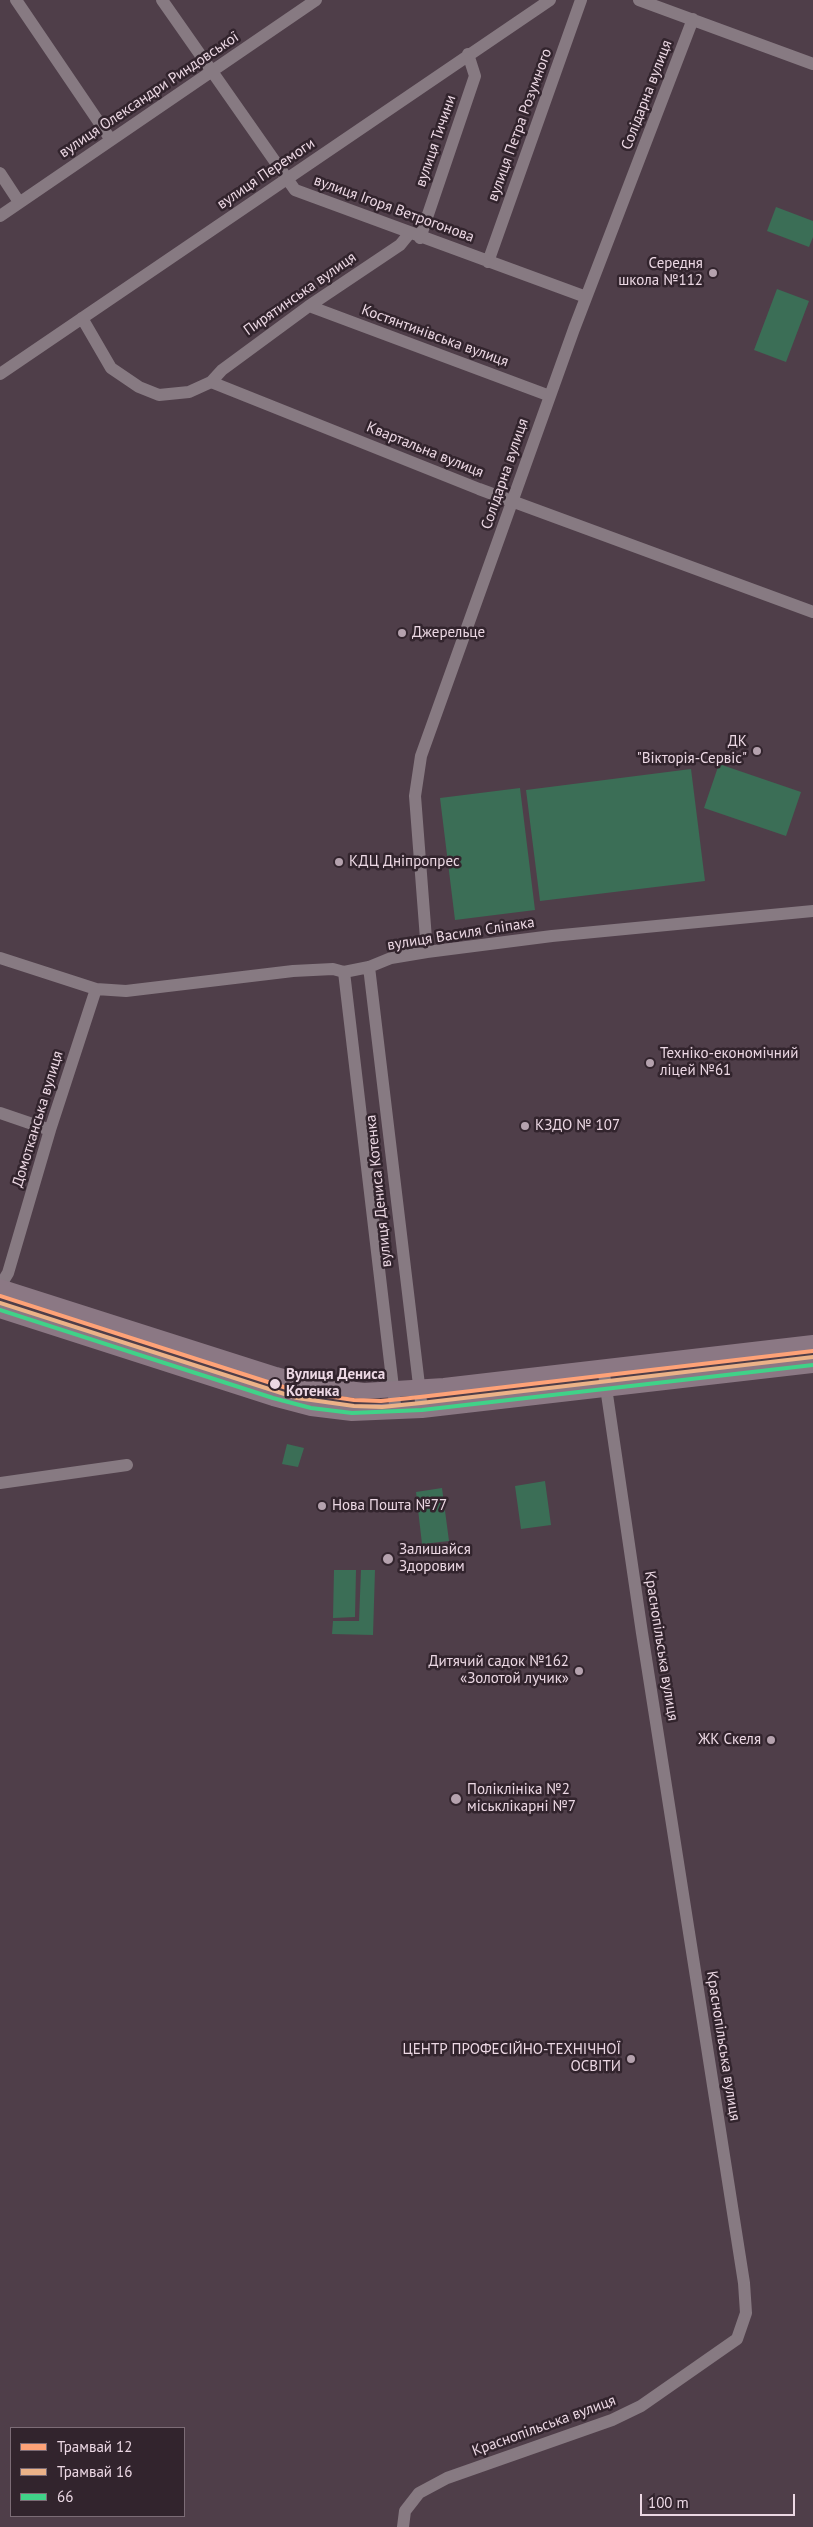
<!DOCTYPE html>
<html>
<head>
<meta charset="utf-8">
<style>
	body { margin:0 }
	#map { position:relative; width:813px; height:2527px; overflow:hidden; background:#4f3e49; font-family:"PT Sans",sans-serif }
	canvas { display:block }
	.legend { position:absolute; left:10px; top:2427px; width:175px; height:90px; box-sizing:border-box; background:#32242d; border:1px solid #7c6c76; margin:0; padding:6px 9px; list-style:none; font-size:15px; color:#ecd8e4 }
	.legend li { display:flex; align-items:center; gap:10px; height:25px }
	.legend b { width:25px; border:1px solid #7c6c76 }
	.scale { position:absolute; left:640px; top:2494px; width:155px; height:22px; box-sizing:border-box; border:2px solid #ecd8e4; border-top:0; padding-left:6px; font-size:15px; line-height:18px; white-space:nowrap; color:#ecd8e4; -webkit-text-stroke:4px #32242d; paint-order:stroke }
</style>
</head>
<body>
<div id="map">
<canvas width="813" height="2527"></canvas>
<ul class="legend">
<li><b style="height:6px;background:#fea277"></b>Трамвай 12</li>
<li><b style="height:6px;background:#ebb288"></b>Трамвай 16</li>
<li><b style="height:6px;background:#40d288"></b>66</li>
</ul>
<div class="scale">100 m</div>
</div>
<script>
const ctx = document.querySelector('canvas').getContext('2d');
ctx.lineJoin = 'round';
function paint(path, color) {
  ctx.fillStyle = color;
  ctx.fill(path, 'evenodd');
}
function toPath(rows) {
  const path = new Path2D();
  for (const r of rows) {
    path.moveTo(r[0], r[1]);
    for (let i = 2; i < r.length; i += 2) path.lineTo(r[i], r[i + 1]);
  }
  return path;
}
function stroke(path, color, width, dash) {
  ctx.strokeStyle = color;
  ctx.lineWidth = width;
  ctx.lineCap = dash ? 'butt' : 'round';
  ctx.setLineDash(dash || []);
  ctx.stroke(path);
}
function label(font, color, halo, rows, align = 'center') {
  ctx.font = font + ' "PT Sans",sans-serif';
  ctx.lineWidth = 5;
  ctx.setLineDash([]);
  ctx.textBaseline = 'middle';
  ctx.strokeStyle = halo;
  ctx.fillStyle = color;
  for (const [text, x, y, turn = 0] of rows) {
    ctx.save();
    ctx.translate(x, y);
    ctx.rotate((+turn || 0) * Math.PI / 180);
    ctx.textAlign = isNaN(turn) ? turn : align;
    if (halo) ctx.strokeText(text, 0, 0);
    ctx.fillText(text, 0, 0);
    ctx.restore();
  }
}
paint(toPath([
	[776,207,813,221,813,237,809,247,767,231],
	[777,289,809,301,786,362,754,350],
	[719,764,801,792,786,836,704,808],
	[691,769,705,881,540,901,526,790],
	[520,788,535,910,455,920,440,798],
	[287,1444,304,1448,298,1467,282,1464],
	[545,1481,551,1525,521,1529,515,1486],
	[442,1488,449,1541,422,1544,416,1492],
	[334,1570,356,1570,355,1617,333,1618],
	[361,1570,375,1570,373,1635,332,1634,333,1621,359,1621]
]), '#3b6e56');
stroke(toPath([
	[16,0,111,140],
	[162,0,295,190,586,297],
	[639,0,813,64],
	[0,173,19,202],
	[0,216,316,0],
	[420,238,475,76,468,54],
	[488,262,581,0],
	[309,306,550,396],
	[82,318,111,368,139,387,159,395,189,392,211,382,222,370,309,306,400,245,409,234],
	[0,374,550,0],
	[211,382,479,489,813,612],
	[427,952,415,796,421,756,574,329,693,19],
	[0,958,96,989,126,991,293,971,333,969,344,972,369,967,391,958,427,952,552,936,813,911],
	[369,967,422,1410],
	[344,972,396,1413],
	[0,1113,50,1130],
	[0,1286,8,1273,50,1130,96,989],
	[0,1483,127,1465],
	[403,2527,405,2511,419,2493,447,2478,612,2420,641,2406,737,2339,746,2313,744,2283,642,1633,603,1367]
]), '#877a82', 12);
stroke(toPath([
	[0,1287,276,1375,314,1385,364,1391,444,1386,813,1343],
	[0,1310,273,1398,311,1408,352,1413,422,1410,813,1365]
]), '#8b7884', 16);
stroke(toPath([
	[0,1310,273,1398,311,1408,352,1413,422,1410,813,1365]
]), '#40d288', 4);
stroke(toPath([
	[0,1296,299,1392,354,1400,381,1401,420,1397,813,1351]
]), '#fea277', 4);
stroke(toPath([
	[0,1303,297,1398,354,1406,382,1407,421,1403,813,1357]
]), '#ebb288', 4);
for (const [x, y, r, color] of [
	[713,273,5,"#b5a2ae"],
	[402,633,5,"#b5a2ae"],
	[757,751,5,"#b5a2ae"],
	[339,862,5,"#b5a2ae"],
	[650,1063,5,"#b5a2ae"],
	[525,1126,5,"#b5a2ae"],
	[275,1384,6,"#ecd8e4"],
	[322,1506,5,"#b5a2ae"],
	[388,1559,6,"#b5a2ae"],
	[579,1671,5,"#b5a2ae"],
	[771,1740,5,"#b5a2ae"],
	[456,1799,6,"#b5a2ae"],
	[631,2059,5,"#b5a2ae"]
]) {
  const dot = new Path2D();
  dot.arc(x, y, r, 0, 2 * Math.PI);
  ctx.fillStyle = color;
  ctx.fill(dot);
  stroke(dot, '#32242d', 2);
}
label('15px', '#ecd8e4', '#32242d', [
	["вулиця Олександри Риндовської",149,95,-34],
	["Солідарна вулиця",647,95,-69],
	["вулиця Петра Розумного",520,125,-70],
	["вулиця Тичини",436,141,-71],
	["вулиця Перемоги",266,174,-34],
	["вулиця Ігоря Ветрогонова",394,209,20],
	["Пирятинська вулиця",300,294,-35],
	["Костянтинівська вулиця",435,336,20],
	["Квартальна вулиця",425,450,22],
	["Солідарна вулиця",505,474,-71],
	["вулиця Василя Сліпака",461,934,-9],
	["Домотканська вулиця",38,1119,-73],
	["вулиця Дениса Котенка",379,1191,-96],
	["Краснопільська вулиця",661,1646,81],
	["Краснопільська вулиця",723,2046,81],
	["Краснопільська вулиця",544,2426,-20]
]);
label('15px', '#ecd8e4', '#32242d', [
	["Середня",703,264,"right"],
	["школа №112",703,281,"right"],
	["Джерельце",412,633],
	["ДК",747,742,"right"],
	["\"Вікторія-Сервіс\"",747,759,"right"],
	["КДЦ Дніпропрес",349,862],
	["Техніко-економічний",660,1054],
	["ліцей №61",660,1071],
	["КЗДО № 107",535,1126],
	["Нова Пошта №77",332,1506],
	["Залишайся",399,1550],
	["Здоровим",399,1567],
	["Дитячий садок №162",569,1662,"right"],
	["«Золотой лучик»",569,1679,"right"],
	["ЖК Скеля",761,1740,"right"],
	["Поліклініка №2",467,1790],
	["міськлікарні №7",467,1807],
	["ЦЕНТР ПРОФЕСІЙНО-ТЕХНІЧНОЇ",621,2050,"right"],
	["ОСВІТИ",621,2067,"right"]
], 'left');
label('bold 15px', '#ecd8e4', '#32242d', [
	["Вулиця Дениса",286,1375],
	["Котенка",286,1392]
], 'left');
</script>
</body>
</html>
